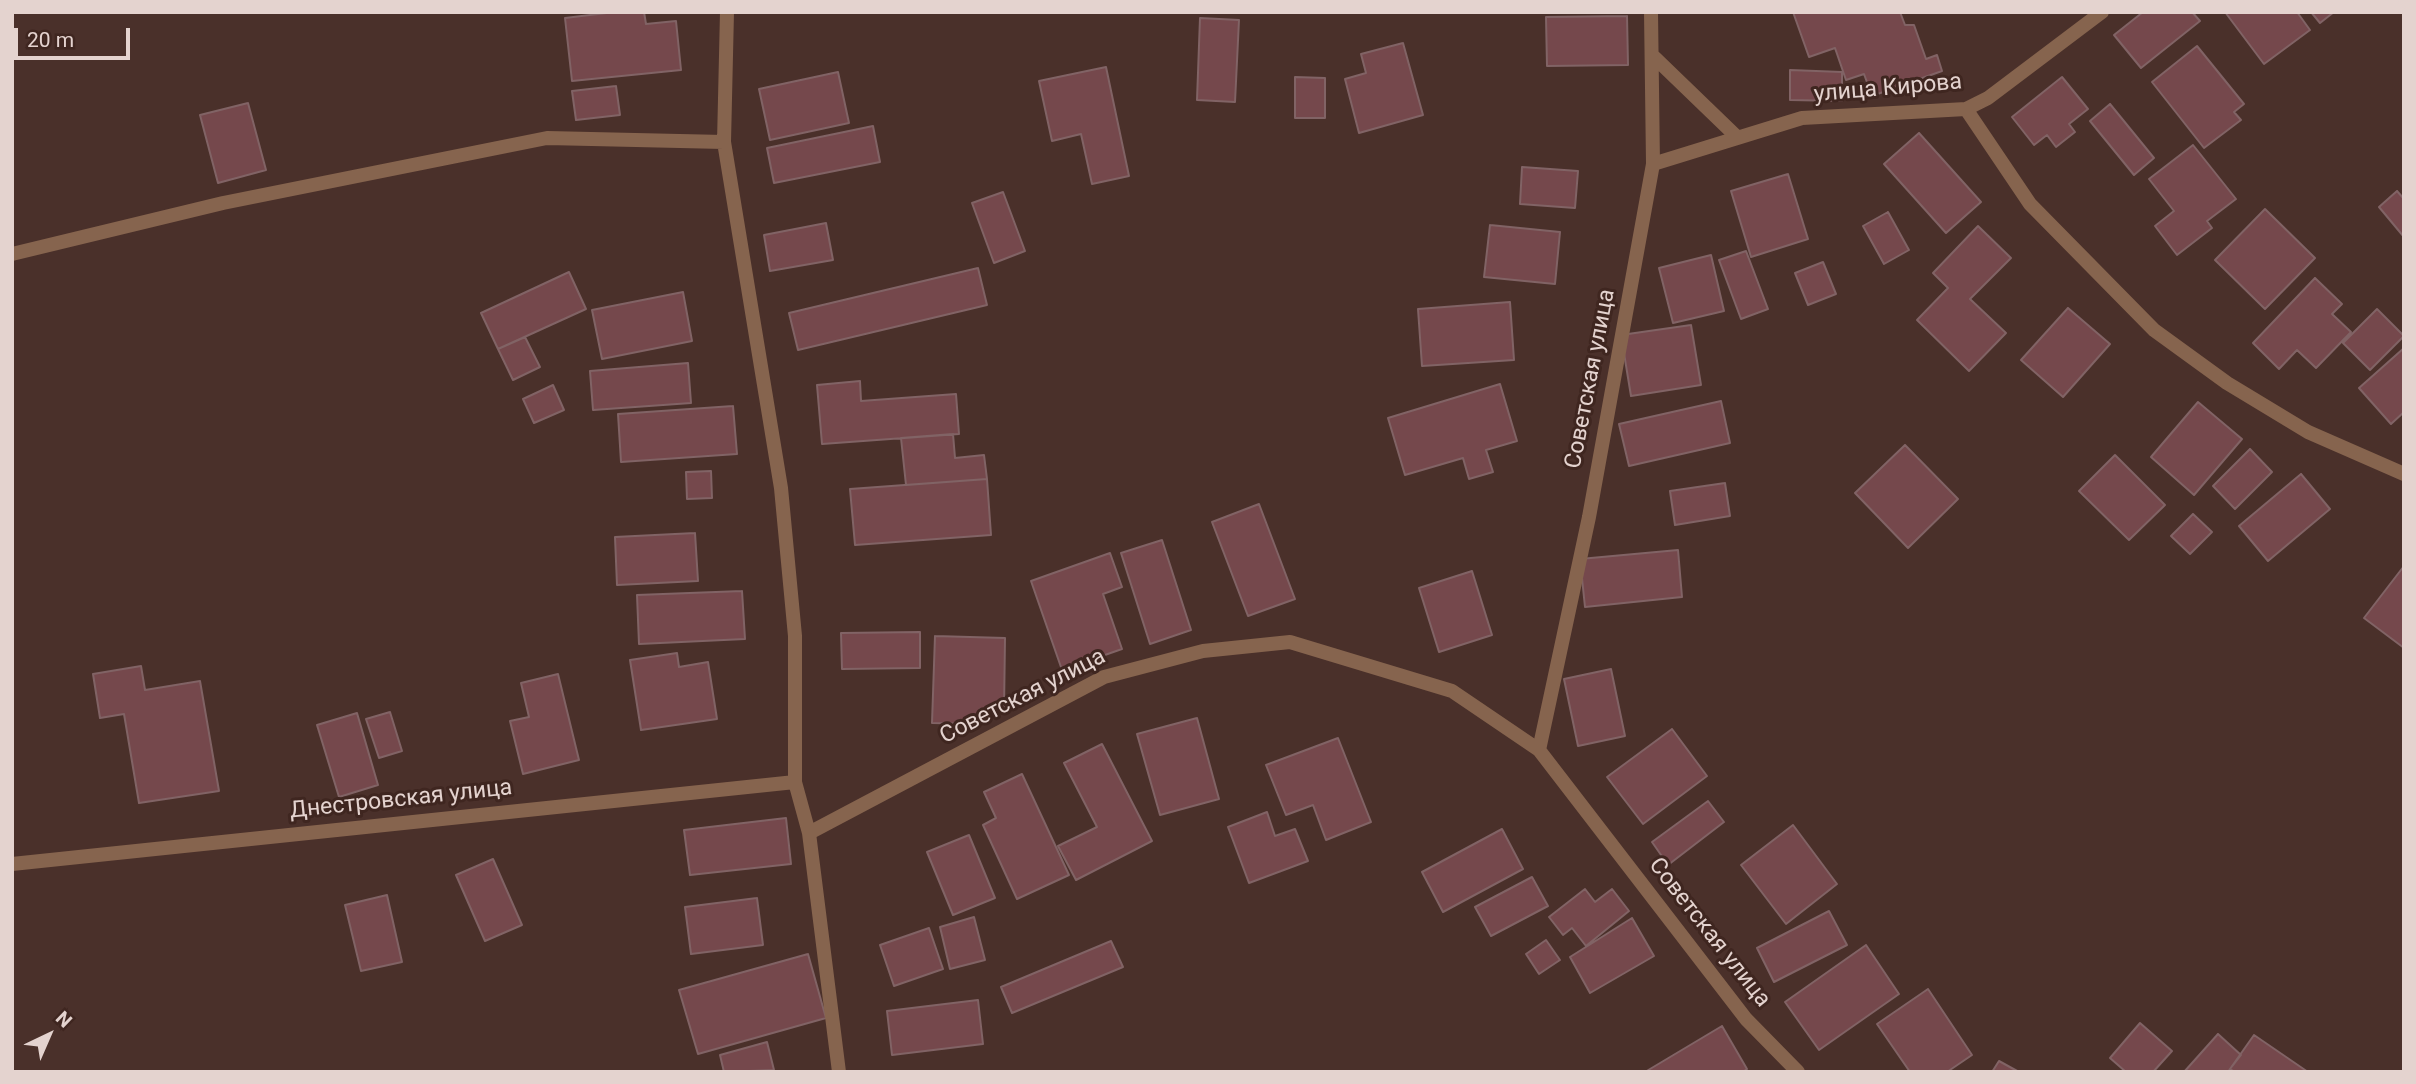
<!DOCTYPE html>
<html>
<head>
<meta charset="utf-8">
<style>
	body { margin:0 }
	#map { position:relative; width:2416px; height:1084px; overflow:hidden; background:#4a302a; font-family:Roboto,sans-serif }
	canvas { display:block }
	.frame { position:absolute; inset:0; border:14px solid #e4d3cf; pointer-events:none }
	.north { position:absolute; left:14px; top:1000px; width:70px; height:70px; -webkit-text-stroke:5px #3f2620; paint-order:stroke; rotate:44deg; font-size:19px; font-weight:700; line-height:28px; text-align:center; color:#e4d3cf }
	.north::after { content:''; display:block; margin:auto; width:24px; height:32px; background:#e4d3cf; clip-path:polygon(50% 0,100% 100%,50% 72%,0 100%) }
	.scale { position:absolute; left:14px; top:28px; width:116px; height:32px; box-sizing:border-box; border:4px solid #e4d3cf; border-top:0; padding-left:9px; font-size:21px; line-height:24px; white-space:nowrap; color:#e4d3cf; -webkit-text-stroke:5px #3f2620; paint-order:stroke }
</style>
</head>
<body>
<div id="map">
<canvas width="2416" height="1084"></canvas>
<div class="frame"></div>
<div class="north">N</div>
<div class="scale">20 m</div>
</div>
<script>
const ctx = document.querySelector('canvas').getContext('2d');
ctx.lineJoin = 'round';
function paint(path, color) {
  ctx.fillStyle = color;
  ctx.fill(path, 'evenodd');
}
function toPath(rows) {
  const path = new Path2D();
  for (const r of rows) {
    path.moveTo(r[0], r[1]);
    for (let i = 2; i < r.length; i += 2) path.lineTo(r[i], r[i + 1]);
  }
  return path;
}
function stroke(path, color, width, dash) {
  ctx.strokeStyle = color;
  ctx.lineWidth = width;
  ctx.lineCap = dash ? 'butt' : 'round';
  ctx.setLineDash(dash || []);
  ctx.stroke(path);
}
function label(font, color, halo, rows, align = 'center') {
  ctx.font = font + ' Roboto,sans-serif';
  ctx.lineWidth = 6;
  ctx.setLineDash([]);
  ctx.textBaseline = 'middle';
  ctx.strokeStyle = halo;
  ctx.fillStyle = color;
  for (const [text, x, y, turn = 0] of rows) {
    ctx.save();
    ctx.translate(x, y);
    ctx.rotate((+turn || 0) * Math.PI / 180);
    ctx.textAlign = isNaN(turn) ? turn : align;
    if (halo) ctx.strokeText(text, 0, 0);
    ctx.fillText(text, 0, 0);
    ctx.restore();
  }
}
const building = toPath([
	[615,12,644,12,646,24,676,21,681,70,572,81,565,18,615,12],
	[1793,12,1900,12,1905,25,1914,25,1926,59,1937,55,1942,71,1872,96,1864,74,1846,80,1835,48,1809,57,1793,12],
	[2143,12,2192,12,2200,21,2141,68,2114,35,2143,12],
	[2225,12,2297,12,2310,30,2264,64,2225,12],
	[2311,12,2334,12,2320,23,2311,12],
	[1627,16,1628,65,1547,66,1546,17,1627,16],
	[1200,18,1239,20,1235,102,1197,100,1200,18],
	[1403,43,1423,115,1359,133,1345,79,1366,73,1361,54,1403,43],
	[2197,46,2244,104,2234,112,2241,120,2204,148,2152,82,2197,46],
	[1106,67,1129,176,1092,184,1081,134,1052,141,1039,81,1106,67],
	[1790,70,1842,72,1842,101,1790,100,1790,70],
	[838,72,849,123,770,140,759,89,838,72],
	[1295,77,1325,78,1325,118,1295,118,1295,77],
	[2062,77,2088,109,2069,124,2075,132,2056,147,2047,135,2034,145,2012,117,2062,77],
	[616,86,620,115,576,120,572,91,616,86],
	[248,103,266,170,218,183,200,115,248,103],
	[2110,104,2154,158,2134,175,2090,121,2110,104],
	[873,126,880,162,774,183,767,148,873,126],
	[1919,133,1981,202,1946,233,1884,164,1919,133],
	[2193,145,2236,199,2207,221,2212,228,2177,255,2155,226,2174,211,2149,179,2193,145],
	[1522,167,1578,171,1575,208,1520,204,1522,167],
	[1788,174,1808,239,1751,257,1731,191,1788,174],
	[2397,191,2404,199,2404,237,2379,207,2397,191],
	[1003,192,1025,251,994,263,972,203,1003,192],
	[2265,209,2315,258,2265,309,2215,260,2265,209],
	[1888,212,1909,250,1884,264,1863,226,1888,212],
	[826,223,833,260,770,271,764,235,826,223],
	[1490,225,1560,232,1555,284,1484,277,1490,225],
	[1978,226,2011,258,1970,299,2006,333,1969,371,1917,320,1948,288,1933,273,1978,226],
	[1746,251,1768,309,1741,319,1719,260,1746,251],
	[1711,255,1724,311,1673,323,1659,268,1711,255],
	[1823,262,1836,294,1808,305,1795,273,1823,262],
	[978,268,987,305,798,350,789,313,978,268],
	[569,272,586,309,498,349,481,313,569,272],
	[2315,278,2342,304,2332,314,2351,332,2316,368,2297,350,2279,369,2253,343,2315,278],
	[683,292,692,341,602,359,592,310,683,292],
	[1510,302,1514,360,1422,366,1418,309,1510,302],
	[2068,308,2110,344,2063,397,2021,360,2068,308],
	[2377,309,2404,336,2370,370,2343,343,2377,309],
	[1691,325,1701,385,1631,396,1621,335,1691,325],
	[525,337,540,367,513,380,498,349,525,337],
	[2404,348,2404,412,2391,424,2359,388,2404,348],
	[688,363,691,403,593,410,590,371,688,363],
	[860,381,861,401,956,394,959,434,822,444,817,385,860,381],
	[1500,384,1517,441,1486,450,1493,472,1469,479,1463,458,1405,475,1388,418,1500,384],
	[553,385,564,410,534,423,523,399,553,385],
	[1721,401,1730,443,1629,466,1619,424,1721,401],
	[2198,402,2242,439,2194,495,2151,457,2198,402],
	[733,406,737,454,621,462,618,414,733,406],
	[953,434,955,458,984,455,987,479,906,485,901,438,953,434],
	[1905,445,1958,499,1908,548,1855,493,1905,445],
	[2250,449,2272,472,2235,509,2213,486,2250,449],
	[2115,455,2165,505,2129,540,2079,491,2115,455],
	[711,471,712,498,687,499,686,472,711,471],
	[2301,474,2330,509,2268,561,2239,526,2301,474],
	[987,479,991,535,855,545,850,489,987,479],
	[1725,483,1730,516,1675,525,1670,491,1725,483],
	[1259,504,1295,599,1248,616,1212,522,1259,504],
	[2193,514,2212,532,2190,554,2171,536,2193,514],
	[695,533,698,581,617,585,615,537,695,533],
	[1162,540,1191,630,1150,644,1121,553,1162,540],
	[1678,550,1682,597,1585,607,1580,559,1678,550],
	[1110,553,1122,587,1103,594,1122,649,1062,670,1031,581,1110,553],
	[2404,566,2404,648,2364,618,2404,566],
	[1472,571,1492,635,1439,652,1419,588,1472,571],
	[742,591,745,639,639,644,637,595,742,591],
	[920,632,920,668,842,669,841,633,920,632],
	[935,636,1005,638,1004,710,980,709,980,724,932,723,935,636],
	[677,653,679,667,708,662,717,719,641,730,630,660,677,653],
	[141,666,145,690,200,681,219,791,139,803,124,714,100,718,93,674,141,666],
	[1611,669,1625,736,1578,746,1564,679,1611,669],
	[558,674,579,760,523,774,510,721,529,717,521,683,558,674],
	[390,712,402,751,379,758,366,719,390,712],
	[357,713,378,785,339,797,317,725,357,713],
	[1197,718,1219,799,1160,815,1137,734,1197,718],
	[1672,729,1707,776,1643,824,1607,777,1672,729],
	[1338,738,1371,822,1326,840,1313,805,1286,815,1266,765,1338,738],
	[1102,744,1152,841,1076,880,1058,846,1097,827,1064,763,1102,744],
	[1022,774,1069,875,1017,899,983,825,996,818,984,792,1022,774],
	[1708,801,1724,822,1668,865,1652,842,1708,801],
	[1267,812,1275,836,1295,829,1308,861,1249,883,1228,827,1267,812],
	[786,818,791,864,690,875,684,830,786,818],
	[1793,825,1837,884,1786,924,1741,865,1793,825],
	[1502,829,1523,869,1443,912,1422,872,1502,829],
	[969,835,995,898,953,915,927,852,969,835],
	[493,859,522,925,485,941,456,875,493,859],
	[1532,877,1548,906,1491,936,1475,907,1532,877],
	[1585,889,1595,902,1612,889,1629,911,1586,946,1572,928,1563,935,1549,917,1585,889],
	[387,895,402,962,361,971,345,905,387,895],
	[757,898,763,945,691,954,685,907,757,898],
	[1829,911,1847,945,1774,982,1757,948,1829,911],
	[974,917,985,960,950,969,940,927,974,917],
	[1632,918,1654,956,1590,993,1570,957,1632,918],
	[929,928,943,969,894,986,880,945,929,928],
	[1546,940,1560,960,1539,974,1526,954,1546,940],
	[1111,941,1123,967,1012,1013,1001,987,1111,941],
	[1866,945,1899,994,1819,1050,1785,1002,1866,945],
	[808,954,826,1018,698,1054,679,990,808,954],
	[1928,989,1972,1055,1947,1072,1910,1072,1877,1024,1928,989],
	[978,1000,983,1044,892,1055,887,1011,978,1000],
	[2140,1023,2172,1051,2153,1072,2126,1072,2110,1058,2140,1023],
	[1722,1026,1747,1069,1743,1072,1645,1072,1722,1026],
	[2218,1034,2241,1055,2230,1069,2228,1072,2184,1072,2218,1034],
	[2254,1035,2308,1072,2235,1072,2230,1069,2254,1035],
	[767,1042,774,1070,724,1072,720,1055,767,1042],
	[1999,1061,2019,1072,1992,1072,1999,1061]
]);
paint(building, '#75484c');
stroke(building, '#816365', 2);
stroke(toPath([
	[727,12,724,142,781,488,795,636,795,782,809,833,839,1072],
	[1652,55,1738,138],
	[1966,109,2030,204,2154,330,2227,383,2308,432,2404,474],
	[1653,164,1802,118,1966,109,1988,98,2102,12],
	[12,254,223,203,547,138,724,142],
	[1539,750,1589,517,1653,164,1651,12],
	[809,833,1104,677,1203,651,1290,642,1452,691,1539,750,1746,1019,1798,1072],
	[12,864,795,782]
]), '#86644e', 14);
label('23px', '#e4d3cf', '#3f2620', [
	["улица Кирова",1888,89,-5],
	["Советская улица",1591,379,-79],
	["Советская улица",1023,697,-27],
	["Днестровская улица",401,800,-6],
	["Советская улица",1709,933,52]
]);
</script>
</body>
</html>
